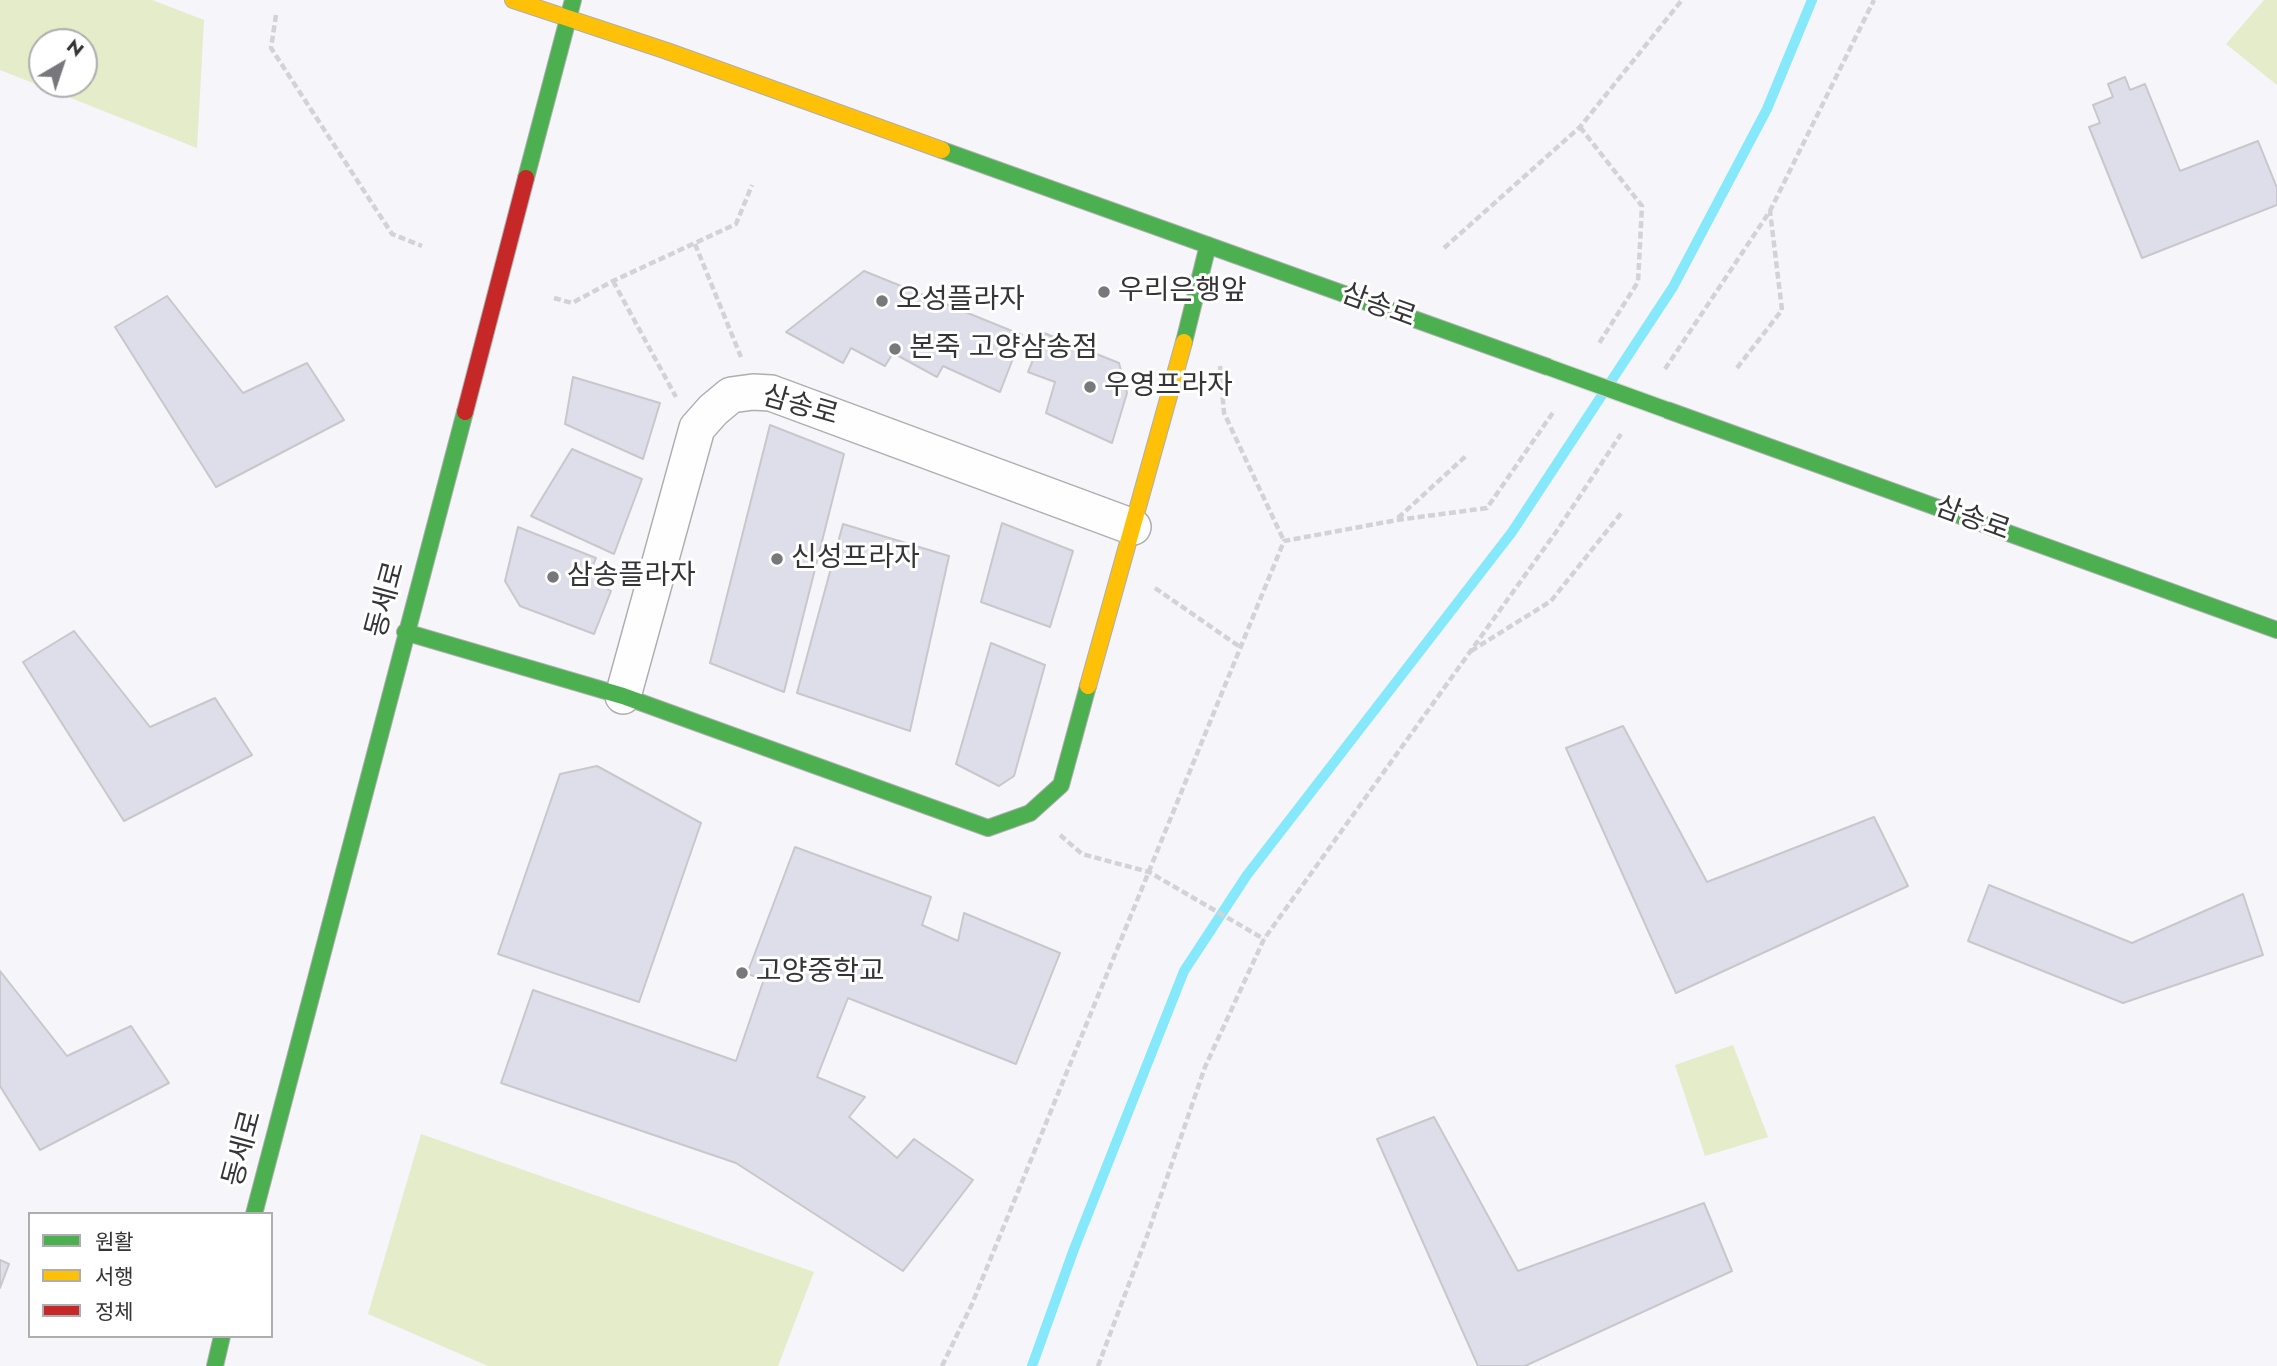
<!DOCTYPE html>
<html>
<head>
<meta charset="utf-8">
<style>
	body { margin:0 }
	#map { position:relative; width:2277px; height:1366px; overflow:hidden; background:#f5f5fa; font-family:Jost,"Noto Sans KR",sans-serif }
	canvas { display:block }
	.legend { position:absolute; left:28px; top:1212px; width:245px; height:126px; box-sizing:border-box; background:#fff; border:2px solid #aeaeaf; margin:0; padding:9px 12px; list-style:none; font-size:21px; color:#353538 }
	.legend li { display:flex; align-items:center; gap:14px; height:35px }
	.legend b { width:35px; border:2px solid #aeaeaf }
	.north { position:absolute; left:28px; top:28px; width:70px; height:70px; box-sizing:border-box; background:#fff; border:2px solid #aeaeaf; border-radius:50%; rotate:39deg; font-size:19px; font-weight:700; line-height:28px; text-align:center; color:#353538 }
	.north::after { content:''; display:block; margin:auto; width:24px; height:32px; background:#78787c; clip-path:polygon(50% 0,100% 100%,50% 72%,0 100%) }
</style>
</head>
<body>
<div id="map">
<canvas width="2277" height="1366"></canvas>
<ul class="legend">
<li><b style="height:9px;background:#4caf50"></b>원활</li>
<li><b style="height:9px;background:#ffc107"></b>서행</li>
<li><b style="height:9px;background:#c62828"></b>정체</li>
</ul>
<div class="north">N</div>
</div>
<script>
const ctx = document.querySelector('canvas').getContext('2d');
ctx.lineJoin = 'round';
function paint(path, color) {
  ctx.fillStyle = color;
  ctx.fill(path, 'evenodd');
}
function toPath(rows) {
  const path = new Path2D();
  for (const r of rows) {
    path.moveTo(r[0], r[1]);
    for (let i = 2; i < r.length; i += 2) path.lineTo(r[i], r[i + 1]);
  }
  return path;
}
function stroke(path, color, width, dash) {
  ctx.strokeStyle = color;
  ctx.lineWidth = width;
  ctx.lineCap = dash ? 'butt' : 'round';
  ctx.setLineDash(dash || []);
  ctx.stroke(path);
}
function label(font, color, halo, rows, align = 'center') {
  ctx.font = font + ' Jost,"Noto Sans KR",sans-serif';
  ctx.lineWidth = 6;
  ctx.setLineDash([]);
  ctx.textBaseline = 'middle';
  ctx.strokeStyle = halo;
  ctx.fillStyle = color;
  for (const [text, x, y, turn = 0] of rows) {
    ctx.save();
    ctx.translate(x, y);
    ctx.rotate((+turn || 0) * Math.PI / 180);
    ctx.textAlign = isNaN(turn) ? turn : align;
    if (halo) ctx.strokeText(text, 0, 0);
    ctx.fillText(text, 0, 0);
    ctx.restore();
  }
}
paint(toPath([
	[0,0,152,0,204,20,197,148,0,70],
	[84,42,84,84,42,84,42,42],
	[2264,0,2277,0,2277,85,2226,44],
	[1733,1045,1768,1137,1705,1156,1675,1065],
	[421,1134,814,1272,778,1366,488,1366,368,1314]
]), '#e4ecca');
stroke(toPath([
	[1032,1366,1074,1249,1184,971,1247,875,1512,532,1673,287,1767,109,1812,0]
]), '#86e8fb', 10);
const building = toPath([
	[2125,77,2130,90,2145,84,2180,171,2258,141,2277,188,2277,205,2142,258,2089,127,2100,123,2093,105,2113,97,2108,84,2125,77],
	[864,271,1022,335,1000,392,943,366,937,377,893,353,885,366,851,348,843,363,786,332,864,271],
	[167,296,243,393,307,363,344,420,216,487,115,327,167,296],
	[1044,333,1119,363,1127,393,1112,443,1046,413,1055,382,1028,372,1044,333],
	[573,377,660,403,643,459,565,424,573,377],
	[770,425,844,454,784,692,710,663,770,425],
	[572,449,642,479,614,554,531,516,572,449],
	[1002,523,1073,551,1050,627,981,602,1002,523],
	[843,524,949,556,910,731,797,693,843,524],
	[518,527,596,558,592,568,601,573,597,583,611,591,594,634,520,606,505,581,518,527],
	[74,631,150,727,215,698,252,755,124,821,23,662,74,631],
	[991,643,1045,665,1014,776,999,786,956,764,991,643],
	[1623,726,1707,882,1874,817,1908,886,1676,993,1566,748,1623,726],
	[597,766,701,823,639,1002,498,954,560,774,597,766],
	[795,847,931,897,922,925,958,941,964,913,1060,953,1016,1064,848,998,817,1077,865,1097,849,1117,897,1158,914,1139,973,1180,903,1271,736,1163,501,1083,533,990,736,1061,764,979,747,974,795,847],
	[1989,885,2132,943,2243,894,2263,955,2123,1003,1968,941,1989,885],
	[0,971,67,1056,131,1026,169,1083,40,1150,0,1086,0,971],
	[1434,1117,1518,1271,1704,1203,1732,1271,1525,1366,1478,1366,1377,1139,1434,1117],
	[0,1260,9,1264,0,1288,0,1260]
]);
paint(building, '#dddeea');
stroke(building, '#c8c8cc', 2);
const street = toPath([
	[623,696,697,428,713,410,731,395,753,392,771,393,1133,527]
]);
const fast = toPath([
	[942,150,1548,367],
	[526,178,573,0],
	[1184,342,1208,245],
	[1667,410,2277,630],
	[405,632,623,696,988,828,1030,813,1061,785,1088,686],
	[254,1214,465,412],
	[215,1366,222,1336]
]);
const slow = toPath([
	[513,0,667,51,942,150],
	[1088,686,1184,342]
]);
const jam = toPath([
	[465,412,526,178]
]);
stroke(street, '#aeaeb1', 38);
stroke(fast, '#aeaeb1', 18);
stroke(slow, '#aeaeb1', 18);
stroke(jam, '#aeaeb1', 18);
stroke(toPath([
	[276,15,271,48,392,234,422,246],
	[1580,127,1642,206,1638,282,1598,345],
	[695,244,741,357],
	[1444,248,1580,127,1682,0],
	[613,281,676,397],
	[554,298,572,303,613,281,736,224,752,185],
	[1220,366,1224,413,1284,541],
	[1737,368,1782,310,1770,211],
	[1665,369,1770,211,1874,0],
	[1398,518,1467,455],
	[1155,588,1240,647],
	[1471,651,1551,601,1622,512],
	[1060,835,1082,854,1149,872,1264,939],
	[942,1366,972,1304,1284,541,1397,520,1487,508,1554,411],
	[1098,1366,1147,1236,1205,1067,1264,939,1556,532,1621,434]
]), '#d3d3d5', 4.5, [7, 3.5]);
stroke(street, '#fefefe', 35);
stroke(fast, '#4caf50', 16);
stroke(slow, '#ffc107', 16);
stroke(jam, '#c62828', 16);
const fastBridge = toPath([
	[1548,367,1667,410]
]);
stroke(fastBridge, '#d3d3d6', 18, []);
stroke(fastBridge, '#4caf50', 16);
for (const [x, y, r, color] of [
	[1104,292,7,"#78787c"],
	[882,301,7,"#78787c"],
	[895,349,7,"#78787c"],
	[1090,387,7,"#78787c"],
	[777,559,7,"#78787c"],
	[553,577,7,"#78787c"],
	[742,973,7,"#78787c"]
]) {
  const dot = new Path2D();
  dot.arc(x, y, r, 0, 2 * Math.PI);
  ctx.fillStyle = color;
  ctx.fill(dot);
  stroke(dot, '#fff', 2.5);
}
label('28px', '#353538', '#fff', [
	["우리은행앞",1118,292],
	["오성플라자",896,301],
	["본죽 고양삼송점",909,349],
	["우영프라자",1104,387],
	["신성프라자",791,559],
	["삼송플라자",567,577],
	["고양중학교",756,973]
], 'left');
label('28px', '#353538', '#fff', [
	["삼송로",1378,307,20],
	["삼송로",800,407,16],
	["삼송로",1972,520,20],
	["동세로",387,600,-75],
	["동세로",244,1149,-75]
]);
</script>
</body>
</html>
